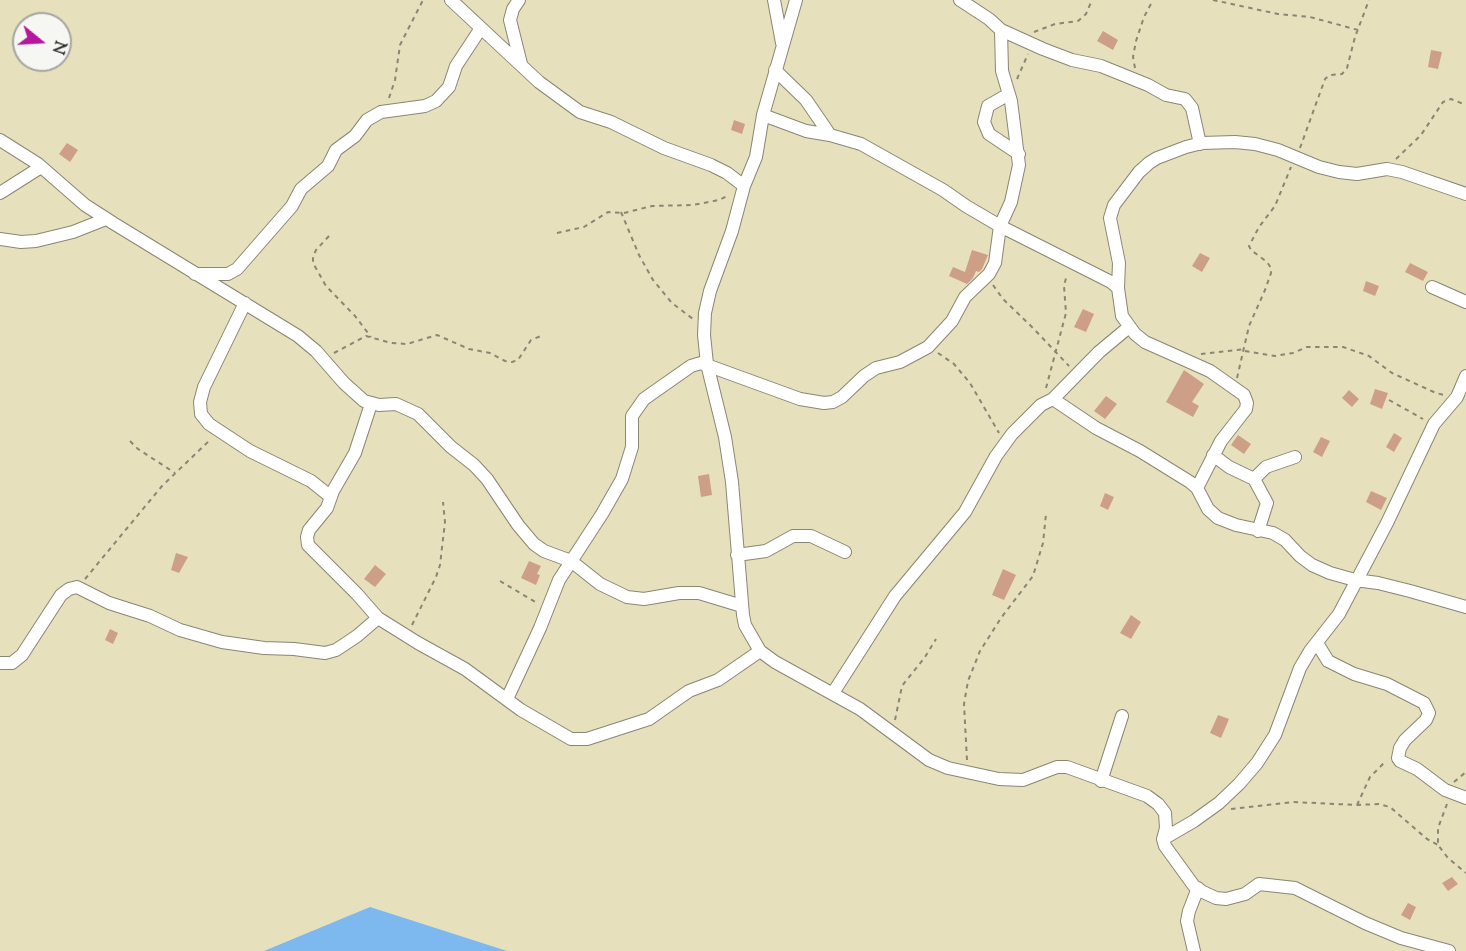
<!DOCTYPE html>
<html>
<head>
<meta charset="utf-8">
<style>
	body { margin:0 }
	#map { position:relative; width:1466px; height:951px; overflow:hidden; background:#e7e0bd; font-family:"Sorts Mill Goudy",serif }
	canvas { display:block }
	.north { position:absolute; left:12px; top:12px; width:60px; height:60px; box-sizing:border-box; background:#f6f6f2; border:2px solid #a5a5a2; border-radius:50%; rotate:108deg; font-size:16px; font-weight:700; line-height:24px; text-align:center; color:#2b2b2b }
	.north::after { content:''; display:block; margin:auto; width:21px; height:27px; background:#b5179e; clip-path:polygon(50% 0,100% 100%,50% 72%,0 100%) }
</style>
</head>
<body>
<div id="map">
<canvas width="1466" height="951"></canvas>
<div class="north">N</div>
</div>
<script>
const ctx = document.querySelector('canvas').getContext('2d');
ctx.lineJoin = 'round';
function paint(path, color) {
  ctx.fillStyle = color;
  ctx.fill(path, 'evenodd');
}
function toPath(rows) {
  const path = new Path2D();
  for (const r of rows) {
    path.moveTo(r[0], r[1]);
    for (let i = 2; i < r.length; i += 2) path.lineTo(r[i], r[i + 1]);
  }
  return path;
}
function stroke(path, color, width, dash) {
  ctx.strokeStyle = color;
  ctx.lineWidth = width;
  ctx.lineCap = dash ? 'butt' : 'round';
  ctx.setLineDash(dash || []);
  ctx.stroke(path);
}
paint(toPath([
	[370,907,507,951,264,951]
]), '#7db8ef');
paint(toPath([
	[1103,31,1118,40,1113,50,1097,41],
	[1431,50,1442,52,1438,69,1428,67],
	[734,120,745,124,742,134,731,130],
	[67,143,78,150,70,162,59,154],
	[972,250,988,255,982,269,979,272,976,271,973,278,967,284,949,276,953,267,965,272],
	[1200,253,1210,258,1202,272,1192,266],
	[1410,263,1428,272,1423,281,1405,272],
	[1366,281,1379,286,1375,296,1363,291],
	[1083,309,1094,314,1086,332,1074,327],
	[1184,370,1204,384,1192,402,1199,406,1193,417,1166,402],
	[1375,389,1388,393,1382,409,1370,404],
	[1349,390,1359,399,1352,407,1342,398],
	[1106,396,1117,404,1105,419,1094,411],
	[1394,433,1402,438,1394,452,1386,447],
	[1238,435,1251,444,1244,454,1231,445],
	[1321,437,1330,441,1322,457,1313,452],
	[709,474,712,495,701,497,698,476],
	[1371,491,1387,498,1381,510,1366,502],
	[1105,493,1114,497,1108,510,1100,506],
	[176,553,188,557,179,573,171,570],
	[529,561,541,566,537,574,540,575,536,585,521,578],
	[375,565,386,574,375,587,364,579],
	[1003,569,1016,575,1004,600,992,595],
	[1131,615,1141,622,1131,639,1120,633],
	[110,629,118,633,113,644,105,640],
	[1218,715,1229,719,1221,738,1210,733],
	[1452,877,1458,884,1448,891,1442,883],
	[1408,903,1416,907,1410,920,1401,915]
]), '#ce9f87');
const minor = toPath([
	[451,0,539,82,580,112,611,122,664,148,711,165,727,173,744,186],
	[519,0,513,9,510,20,521,64],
	[774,0,782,43],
	[796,0,763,115,756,157,744,186,732,231,710,291,705,313,704,335,707,364,725,437,732,482,743,615,745,625,760,651,775,662,860,709,929,760,948,768,999,779,1023,780,1057,767,1067,767,1147,796,1158,804,1165,813,1166,828,1163,839,1165,846,1194,886,1203,892,1216,898,1226,899,1245,894,1259,884,1295,888,1365,923,1401,938,1449,951],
	[960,0,989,19,1001,30,1043,49,1072,60,1101,66,1148,85,1166,95,1185,99,1192,108,1200,144],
	[775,70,806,100,830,135],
	[1009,94,988,106,984,122,989,134,1019,154],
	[763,115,806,131,830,135,861,144,943,190,966,206,1000,226,1111,282,1118,288,1122,316,1135,334,1145,342,1210,371,1244,395,1247,403,1246,409,1221,441,1197,488],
	[0,140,38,164,85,205,113,223,298,336,316,351,344,383,364,401,379,405,396,404,418,414,451,447,474,465,487,479,518,525,534,544,544,551,571,561,600,584,627,597,644,599,679,593,699,593,742,606],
	[0,193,41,167],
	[0,239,21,242,36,241,73,232,106,219],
	[195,274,228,274,237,269,292,206,301,189,328,166,336,150,355,136,367,120,381,112,425,106,436,101,449,87,456,66,481,28],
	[1432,287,1466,302],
	[1118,288,1119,263,1110,218,1114,205,1139,172,1149,163,1157,158,1186,147,1202,143,1235,142,1255,144,1278,150,1319,167,1339,172,1357,174,1387,169,1402,172,1466,194],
	[245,303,204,387,200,402,201,414,209,424,250,451,311,481,331,497],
	[1053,399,1096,428,1140,451,1190,482,1197,488,1208,509,1218,518,1236,525,1273,533,1285,540,1300,556,1312,565,1330,573,1355,580,1378,583,1410,591,1466,607],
	[371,404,355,453,333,491,327,508,309,530,307,537,308,545,357,594,378,618,418,643,465,669,521,710,571,739,587,739,649,719,689,691,718,680,760,651],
	[1213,455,1229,467,1254,479,1266,467,1295,457],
	[1254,479,1267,503,1258,531],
	[737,555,766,551,793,536,811,536,845,552],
	[1317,643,1328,661,1354,674,1387,684,1424,703,1429,713,1426,720,1405,740,1400,748,1398,758,1400,761,1417,769,1445,790,1466,798],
	[0,663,12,663,22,655,61,595,69,589,77,587,109,603,150,616,180,630,222,642,264,648,294,649,325,653,336,650,357,636,378,618],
	[833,693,895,596,965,512,996,456,1012,434,1041,405,1053,399,1099,352,1129,327],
	[507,699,540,628,559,580,602,514,622,479,632,447,632,416,644,399,691,366,701,363,800,399,824,403,833,402,842,397,864,376,876,368,900,362,928,347,952,321,965,297,989,274,995,263,1000,226,1011,202,1019,165,1011,101,1002,71,1001,30],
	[1101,781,1122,716],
	[1163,839,1194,821,1219,803,1239,784,1257,763,1275,735,1300,668,1310,651,1339,614,1387,523,1434,424,1457,397,1466,376],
	[1194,951,1187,921,1189,911,1198,888]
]);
stroke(minor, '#898674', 14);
stroke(toPath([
	[1213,0,1278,14,1310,17,1358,30],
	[1034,32,1055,24,1078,21,1086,14,1092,0],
	[1135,68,1133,57,1136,41,1144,17,1153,0],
	[1017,79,1028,54],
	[389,98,395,80,400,45,423,0],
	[1300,148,1325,79,1330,75,1342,74,1347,68,1355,37,1369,0],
	[1396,159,1421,135,1443,102,1451,99,1466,105],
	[621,212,639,255,653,280,672,303,693,319],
	[557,233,584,227,608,212,624,213,652,206,693,205,719,200,729,195],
	[329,236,316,250,313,257,313,263,326,286,355,316,371,337],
	[993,285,1003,299,1033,328,1069,366],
	[1245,351,1275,356,1293,353,1307,347,1343,347,1369,356,1392,373,1436,393,1444,395],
	[334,353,366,336,391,343,407,344,437,335,469,349,490,353,505,361,512,362,518,360,531,340,541,336],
	[938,353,954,364,970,383,999,433],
	[1201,354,1245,349],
	[1237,378,1249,326,1265,290,1271,273,1271,268,1267,262,1251,250,1249,246,1259,227,1275,206,1291,167],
	[1046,388,1066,313,1064,286,1067,274],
	[1389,400,1423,419],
	[130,441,138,449,175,473],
	[85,579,162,486,211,439],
	[500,581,537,603],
	[412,625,436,577,440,565,445,522,443,502],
	[895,720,902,686,925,657,936,639],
	[967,760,964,704,968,681,980,651,1001,618,1033,576,1043,543,1046,514],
	[1454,782,1466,772],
	[1447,804,1438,828,1438,845,1448,858,1466,873],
	[1357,805,1370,777,1386,761],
	[1231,809,1293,802,1357,805,1379,804,1390,807,1427,839,1438,845]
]), '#898674', 2, [4.5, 4.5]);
stroke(minor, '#fff', 12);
</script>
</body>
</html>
